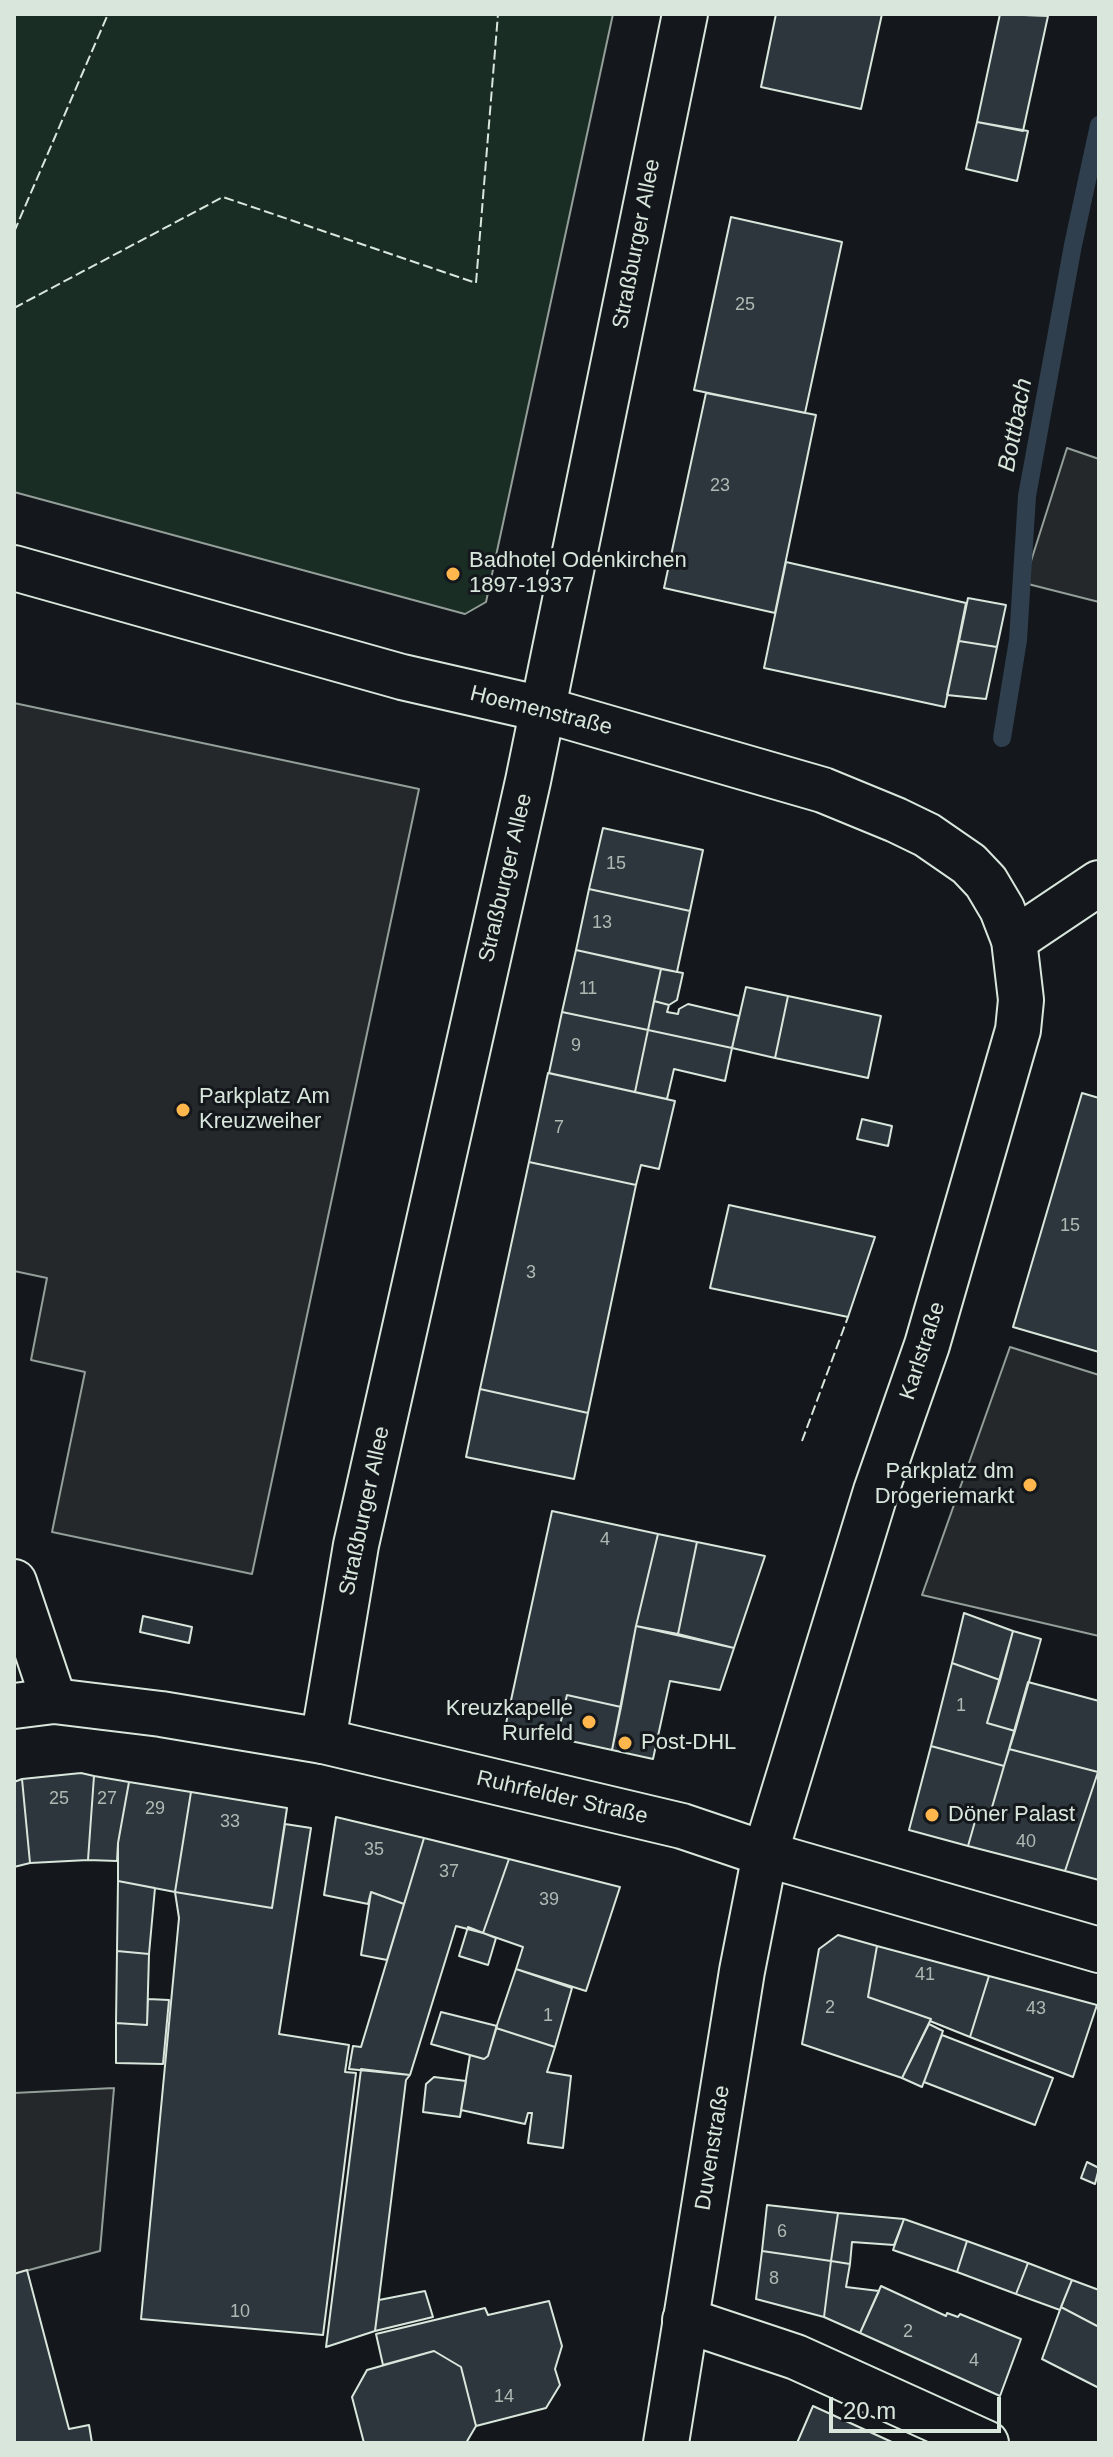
<!DOCTYPE html>
<html>
<head>
<meta charset="utf-8">
<style>
	body { margin:0 }
	#map { position:relative; width:1113px; height:2457px; overflow:hidden; background:#14181c; font-family:Helvetica,sans-serif }
	canvas { display:block }
	.frame { position:absolute; inset:0; border:16px solid #d8e6dc; pointer-events:none }
	.scale { position:absolute; left:829px; top:2397px; width:172px; height:36px; box-sizing:border-box; border:4px solid #d8e6dc; border-top:0; padding-left:10px; font-size:24px; line-height:28px; white-space:nowrap; color:#d8e6dc; -webkit-text-stroke:6px #14181c; paint-order:stroke }
</style>
</head>
<body>
<div id="map">
<canvas width="1113" height="2457"></canvas>
<div class="frame"></div>
<div class="scale">20 m</div>
</div>
<script>
const ctx = document.querySelector('canvas').getContext('2d');
ctx.lineJoin = 'round';
function paint(path, color) {
  ctx.fillStyle = color;
  ctx.fill(path, 'evenodd');
}
function toPath(rows) {
  const path = new Path2D();
  for (const r of rows) {
    path.moveTo(r[0], r[1]);
    for (let i = 2; i < r.length; i += 2) path.lineTo(r[i], r[i + 1]);
  }
  return path;
}
function stroke(path, color, width, dash) {
  ctx.strokeStyle = color;
  ctx.lineWidth = width;
  ctx.lineCap = dash ? 'butt' : 'round';
  ctx.setLineDash(dash || []);
  ctx.stroke(path);
}
function label(font, color, halo, rows, align = 'center') {
  ctx.font = font + ' Helvetica,sans-serif';
  ctx.lineWidth = 6;
  ctx.setLineDash([]);
  ctx.textBaseline = 'middle';
  ctx.strokeStyle = halo;
  ctx.fillStyle = color;
  for (const [text, x, y, turn = 0] of rows) {
    ctx.save();
    ctx.translate(x, y);
    ctx.rotate((+turn || 0) * Math.PI / 180);
    ctx.textAlign = isNaN(turn) ? turn : align;
    if (halo) ctx.strokeText(text, 0, 0);
    ctx.fillText(text, 0, 0);
    ctx.restore();
  }
}
const green = toPath([
	[14,14,613,14,486,602,465,614,14,492,14,14]
]);
paint(green, '#1a2d24');
stroke(green, '#939e99', 2);
const parking = toPath([
	[1067,448,1099,459,1099,602,1024,583,1067,448],
	[14,703,419,789,252,1574,52,1532,85,1372,31,1360,47,1278,14,1271,14,703],
	[1010,1347,1099,1375,1099,1636,922,1595,1010,1347],
	[114,2088,100,2251,14,2274,14,2093,114,2088]
]);
paint(parking, '#24282b');
stroke(parking, '#939e99', 2);
stroke(toPath([
	[1002,738,1018,640,1027,496,1073,245,1099,125]
]), '#2f3f4d', 18);
const building = toPath([
	[776,14,882,14,861,109,761,87,776,14],
	[1000,14,1048,16,1023,131,977,122,1000,14],
	[977,122,1028,131,1017,181,966,169,977,122],
	[731,217,842,242,805,413,694,390,731,217],
	[706,393,816,415,775,613,664,588,706,393],
	[786,562,966,603,945,707,764,668,786,562],
	[968,598,1006,605,997,647,959,641,968,598],
	[959,641,997,647,986,699,947,695,959,641],
	[603,828,703,850,690,911,589,889,603,828],
	[589,889,690,911,677,972,576,950,589,889],
	[576,950,661,969,648,1030,562,1012,576,950],
	[661,969,683,973,677,1000,669,1005,654,1001,661,969],
	[746,987,788,996,775,1058,732,1048,746,987],
	[788,996,881,1016,868,1078,775,1058,788,996],
	[654,1001,669,1005,667,1012,678,1014,679,1009,688,1004,739,1016,732,1048,648,1030,654,1001],
	[562,1012,648,1030,635,1092,549,1073,562,1012],
	[648,1030,732,1048,725,1081,674,1069,667,1099,635,1092,648,1030],
	[548,1073,675,1101,659,1169,641,1165,636,1185,529,1162,548,1073],
	[1082,1093,1099,1098,1099,1352,1013,1327,1082,1093],
	[862,1119,892,1126,888,1146,857,1139,862,1119],
	[529,1162,636,1185,588,1413,480,1389,529,1162],
	[729,1205,875,1237,848,1317,710,1288,729,1205],
	[480,1389,588,1413,574,1479,466,1457,480,1389],
	[552,1511,658,1534,636,1626,621,1707,567,1695,557,1738,505,1728,552,1511],
	[658,1534,697,1542,678,1634,636,1626,658,1534],
	[697,1542,765,1556,734,1648,678,1634,697,1542],
	[964,1613,1013,1631,1000,1680,952,1663,964,1613],
	[143,1616,192,1627,189,1643,140,1632,143,1616],
	[636,1626,734,1648,720,1690,670,1681,653,1759,612,1750,636,1626],
	[1013,1631,1041,1639,1015,1731,987,1723,1013,1631],
	[952,1663,1000,1680,987,1723,1015,1731,1004,1766,931,1746,952,1663],
	[1028,1682,1099,1701,1098,1772,1009,1749,1028,1682],
	[567,1695,621,1707,612,1750,557,1738,567,1695],
	[931,1746,1004,1766,988,1821,976,1818,968,1846,909,1830,931,1746],
	[1009,1749,1098,1772,1065,1871,968,1846,976,1818,988,1821,1009,1749],
	[1098,1772,1099,1772,1099,1880,1065,1871,1098,1772],
	[81,1773,94,1776,88,1860,30,1863,22,1779,81,1773],
	[94,1776,129,1782,118,1843,117,1861,88,1860,94,1776],
	[22,1779,30,1863,14,1867,14,1782,22,1779],
	[129,1782,191,1792,175,1892,118,1881,118,1843,129,1782],
	[191,1792,287,1808,272,1908,175,1892,191,1792],
	[336,1817,424,1838,404,1904,371,1892,368,1904,324,1895,336,1817],
	[285,1824,311,1828,279,2034,349,2045,345,2072,356,2073,323,2335,141,2319,179,1918,175,1892,272,1908,285,1824],
	[424,1838,509,1859,483,1933,456,1926,410,2075,349,2069,353,2046,361,2047,424,1838],
	[509,1859,620,1887,586,1991,516,1969,523,1947,483,1933,509,1859],
	[118,1881,155,1888,149,1954,117,1951,118,1881],
	[371,1892,404,1904,387,1960,361,1955,371,1892],
	[468,1927,496,1938,488,1965,459,1956,468,1927],
	[838,1935,877,1946,868,1997,931,2019,902,2078,802,2044,819,1949,838,1935],
	[877,1946,989,1976,970,2037,930,2021,931,2019,868,1997,877,1946],
	[117,1951,149,1954,147,2025,116,2023,117,1951],
	[516,1969,572,1988,555,2047,496,2028,516,1969],
	[989,1976,1097,2005,1073,2077,970,2037,989,1976],
	[148,1999,169,2000,163,2064,116,2063,116,2023,147,2025,148,1999],
	[441,2012,497,2026,488,2056,484,2059,431,2044,441,2012],
	[929,2024,943,2031,922,2087,902,2078,929,2024],
	[496,2028,555,2047,547,2072,571,2076,563,2148,528,2143,532,2113,528,2113,525,2124,461,2110,470,2055,484,2059,488,2056,496,2028],
	[942,2035,1053,2078,1035,2125,924,2082,942,2035],
	[361,2069,410,2075,406,2080,375,2331,326,2347,361,2069],
	[434,2077,466,2081,460,2117,423,2112,426,2084,434,2077],
	[1087,2162,1099,2168,1095,2184,1081,2178,1087,2162],
	[767,2205,838,2213,831,2261,762,2251,767,2205],
	[838,2213,904,2219,894,2245,852,2242,850,2264,831,2261,838,2213],
	[904,2219,967,2241,957,2272,893,2250,904,2219],
	[967,2241,1028,2263,1016,2294,957,2272,967,2241],
	[762,2251,831,2261,824,2317,756,2299,762,2251],
	[831,2261,850,2264,846,2287,879,2291,860,2333,824,2317,831,2261],
	[1028,2263,1072,2280,1060,2310,1016,2294,1028,2263],
	[27,2270,69,2429,89,2425,92,2443,14,2443,14,2274,27,2270],
	[1072,2280,1099,2290,1099,2327,1061,2307,1072,2280],
	[881,2286,946,2316,947,2313,958,2317,960,2314,1021,2339,1000,2396,860,2333,881,2286],
	[425,2291,433,2317,375,2331,379,2300,425,2291],
	[549,2301,562,2346,555,2369,560,2385,546,2408,476,2426,461,2367,434,2351,383,2365,376,2334,485,2308,488,2315,549,2301],
	[1061,2307,1099,2327,1099,2388,1042,2359,1061,2307],
	[434,2351,461,2367,476,2426,466,2443,364,2443,352,2397,367,2370,434,2351],
	[813,2406,894,2443,797,2443,813,2406]
]);
paint(building, '#2c363c');
stroke(building, '#d8e6dc', 2);
const minor = toPath([
	[14,1582,54,1701],
	[323,1741,356,1545,528,781,685,14],
	[685,2320,796,2357,986,2443]
]);
const tertiary = toPath([
	[1014,940,1099,883]
]);
const secondary = toPath([
	[14,1706,54,1701,161,1714,323,1741,682,1826,765,1854,1099,1950]
]);
const primary = toPath([
	[14,568,402,677,542,709,823,790,896,820,927,835,969,864,986,882,1002,909,1014,940,1021,1000,1018,1030,927,1345,876,1491,765,1854,742,1971,666,2443]
]);
stroke(minor, '#d8e6dc', 48);
stroke(tertiary, '#d8e6dc', 48);
stroke(secondary, '#d8e6dc', 48);
stroke(primary, '#d8e6dc', 48);
stroke(minor, '#14181c', 44);
stroke(tertiary, '#14181c', 44);
stroke(secondary, '#14181c', 44);
stroke(primary, '#14181c', 44);
stroke(toPath([
	[14,232,108,14],
	[14,308,223,197,476,283,498,14],
	[802,1441,848,1317]
]), '#d8e6dc', 2, [10, 4]);
for (const [x, y, r, color] of [
	[453,574,8,"#ffb74d"],
	[183,1110,8,"#ffb74d"],
	[1030,1485,8,"#ffb74d"],
	[589,1722,8,"#ffb74d"],
	[625,1743,8,"#ffb74d"],
	[932,1815,8,"#ffb74d"]
]) {
  const dot = new Path2D();
  dot.arc(x, y, r, 0, 2 * Math.PI);
  ctx.fillStyle = color;
  ctx.fill(dot);
  stroke(dot, '#14181c', 3);
}
label('18px', '#adbab4', null, [
	["25",745,305],
	["23",720,486],
	["15",616,864],
	["13",602,923],
	["11",588,989],
	["9",576,1046],
	["7",559,1128],
	["15",1070,1226],
	["3",531,1273],
	["4",605,1540],
	["1",961,1706],
	["25",59,1799],
	["27",107,1799],
	["29",155,1809],
	["33",230,1822],
	["40",1026,1842],
	["35",374,1850],
	["37",449,1872],
	["39",549,1900],
	["41",925,1975],
	["2",830,2008],
	["43",1036,2009],
	["1",548,2016],
	["6",782,2232],
	["8",774,2279],
	["10",240,2312],
	["2",908,2332],
	["4",974,2361],
	["14",504,2397]
]);
label('22px', '#d8e6dc', '#14181c', [
	["Straßburger Allee",637,244,-79],
	["Hoemenstraße",541,711,14],
	["Straßburger Allee",506,878,-77],
	["Karlstraße",923,1351,-72],
	["Straßburger Allee",365,1511,-78],
	["Ruhrfelder Straße",562,1798,13],
	["Duvenstraße",713,2148,-81]
]);
label('22px', '#d8e6dc', '#14181c', [
	["Badhotel Odenkirchen",469,561],
	["1897-1937",469,586],
	["Parkplatz Am",199,1097],
	["Kreuzweiher",199,1122],
	["Parkplatz dm",1014,1472,"right"],
	["Drogeriemarkt",1014,1497,"right"],
	["Kreuzkapelle",573,1709,"right"],
	["Rurfeld",573,1734,"right"],
	["Post-DHL",641,1743],
	["Döner Palast",948,1815]
], 'left');
label('italic 24px', '#d8e6dc', '#14181c', [
	["Bottbach",1016,425,-79]
]);
</script>
</body>
</html>
